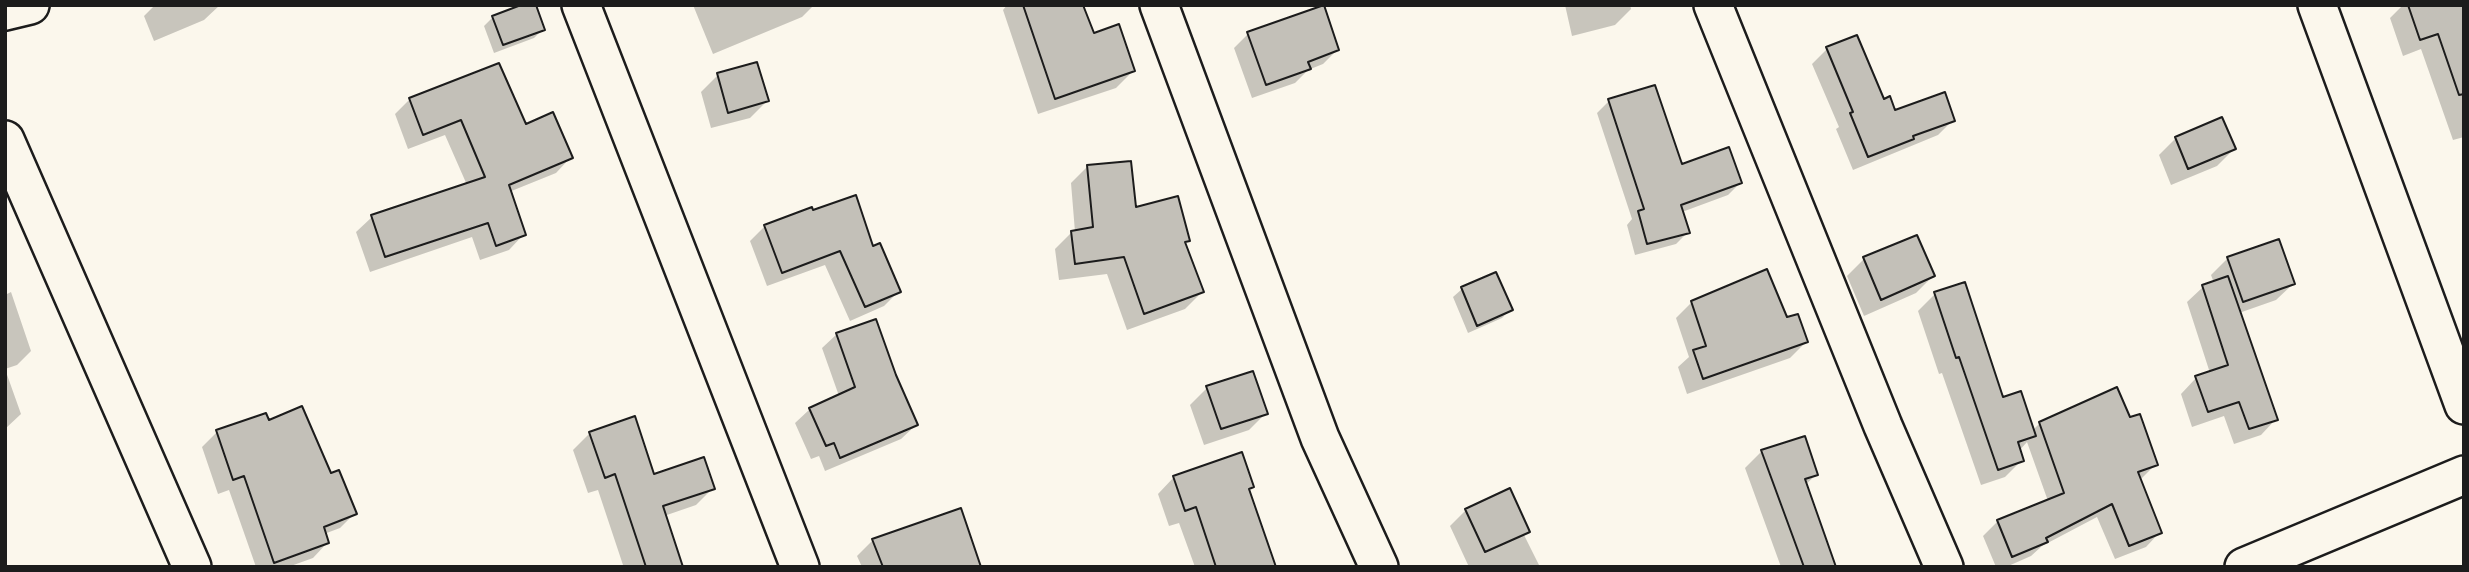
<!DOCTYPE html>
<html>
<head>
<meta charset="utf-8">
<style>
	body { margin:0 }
	#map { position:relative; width:2469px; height:572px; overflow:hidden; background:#fbf7ec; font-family:"Balsamiq Sans",sans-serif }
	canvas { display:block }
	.frame { position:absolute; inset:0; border:7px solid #1c1c1c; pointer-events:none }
</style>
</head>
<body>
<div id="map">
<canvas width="2469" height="572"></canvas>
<div class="frame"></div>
</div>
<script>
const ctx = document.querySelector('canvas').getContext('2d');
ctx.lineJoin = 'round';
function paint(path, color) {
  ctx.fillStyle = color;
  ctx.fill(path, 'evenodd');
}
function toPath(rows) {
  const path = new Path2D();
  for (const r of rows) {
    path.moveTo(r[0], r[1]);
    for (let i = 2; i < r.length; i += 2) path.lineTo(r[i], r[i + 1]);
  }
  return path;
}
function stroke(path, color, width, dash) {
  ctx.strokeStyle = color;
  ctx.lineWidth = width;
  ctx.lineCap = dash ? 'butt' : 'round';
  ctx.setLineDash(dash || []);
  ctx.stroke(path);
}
paint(toPath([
	[155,5,220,5,204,20,154,41,144,16],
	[693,5,814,5,802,17,713,54],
	[1007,5,1081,5,1093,35,1133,71,1116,88,1038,114,1003,10],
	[1565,5,1630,5,1631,9,1615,25,1572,36],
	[2403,5,2462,5,2464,10,2464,137,2453,140,2421,49,2403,56,2390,18],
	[493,17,543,29,534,38,494,53,484,26],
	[1248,34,1337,50,1323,64,1308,70,1295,83,1252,98,1234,48],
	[1856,37,1883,101,1894,112,1953,120,1938,135,1853,170,1836,129,1839,127,1812,64,1827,49],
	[718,75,767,101,750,118,711,128,701,92],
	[410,99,525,127,571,157,556,173,509,192,524,234,509,250,480,260,472,237,370,272,356,232,372,217,467,185,445,135,408,149,395,114],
	[1609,101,1681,167,1740,183,1728,195,1682,212,1688,232,1676,244,1635,255,1627,225,1632,219,1597,113],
	[2176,138,2234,149,2217,166,2171,185,2159,155],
	[1088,166,1134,209,1188,241,1184,245,1202,292,1185,309,1127,330,1107,274,1059,280,1055,249,1072,232,1075,232,1071,183],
	[812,212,872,249,899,291,884,306,850,321,825,265,767,286,750,241,765,226],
	[1916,237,1933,276,1916,293,1864,316,1847,276,1864,259],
	[2228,258,2293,284,2276,300,2239,313,2276,419,2261,435,2234,444,2224,416,2192,427,2181,394,2196,378,2210,373,2187,302,2203,287,2214,283,2211,275],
	[1462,289,1511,309,1502,318,1468,333,1453,297],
	[5,290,7,294,11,292,31,351,17,365,5,369,21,414,5,429],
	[1935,294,2002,399,2032,431,2040,423,2129,419,2156,464,2140,480,2160,532,2146,547,2115,559,2097,517,2042,546,2031,556,2006,567,1996,567,1983,536,1998,521,2048,501,2027,442,2019,451,2022,460,2005,477,1981,485,1942,373,1939,374,1918,311],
	[1692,302,1786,320,1806,342,1790,358,1687,394,1678,367,1689,357,1676,318],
	[837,334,894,375,916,425,901,439,825,471,819,456,811,459,795,423,810,409,839,396,822,348],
	[1207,388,1266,413,1249,430,1204,445,1190,405],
	[265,415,268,422,330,475,355,513,340,528,324,534,327,543,313,558,288,567,256,567,229,490,218,494,202,447,217,432],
	[590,433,653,476,713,488,696,505,664,516,681,567,621,567,623,565,598,490,588,493,573,450],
	[1762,451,1816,475,1805,485,1834,567,1781,567,1745,468],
	[1174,477,1252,486,1248,491,1274,567,1195,567,1179,523,1169,526,1158,494],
	[1466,510,1524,535,1540,567,1469,567,1450,526],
	[873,540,979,567,862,567,857,556]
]), '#0003');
const building = toPath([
	[521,5,536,5,545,30,503,45,492,16,521,5],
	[1023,5,1083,5,1094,33,1119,24,1135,71,1055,99,1023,5],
	[1324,5,1339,50,1308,62,1311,69,1266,85,1247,32,1324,5],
	[2408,5,2464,5,2464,94,2459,95,2438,34,2420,40,2408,5],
	[1857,35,1884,99,1890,96,1895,110,1945,92,1955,121,1913,136,1914,139,1868,157,1850,113,1853,112,1826,47,1857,35],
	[757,62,769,101,728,113,717,73,757,62],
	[499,63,526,124,553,112,573,158,509,185,526,235,496,246,488,223,385,257,371,215,485,177,461,120,423,135,409,98,499,63],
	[1655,85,1682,164,1729,147,1742,183,1681,205,1690,233,1647,244,1638,211,1644,209,1608,99,1655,85],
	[2222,117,2236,149,2188,169,2175,137,2222,117],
	[1131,161,1136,207,1178,196,1190,241,1185,242,1204,292,1144,314,1124,257,1075,264,1071,231,1093,227,1087,165,1131,161],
	[856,195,873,246,880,243,901,292,865,307,840,251,782,273,764,225,812,207,813,210,856,195],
	[1917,235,1935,276,1881,300,1863,257,1917,235],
	[2279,239,2295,284,2243,302,2227,257,2279,239],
	[1767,269,1787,317,1798,314,1808,342,1703,379,1693,350,1706,346,1691,301,1767,269],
	[1496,272,1513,310,1477,326,1461,287,1496,272],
	[2228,276,2278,420,2249,429,2239,402,2208,412,2195,376,2228,365,2202,285,2228,276],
	[1965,282,2003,397,2021,391,2036,436,2018,442,2024,461,1998,470,1959,357,1956,358,1934,292,1965,282],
	[876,319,896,375,918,425,840,458,834,443,826,446,809,408,855,387,836,333,876,319],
	[1253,371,1268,414,1221,429,1206,386,1253,371],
	[2117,387,2130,417,2140,414,2158,465,2138,472,2162,533,2129,546,2112,504,2046,538,2048,542,2012,557,1997,520,2064,493,2039,422,2117,387],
	[302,406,331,473,339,470,357,514,324,527,329,543,274,563,244,476,233,480,216,430,266,413,269,420,302,406],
	[635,416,654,474,704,457,715,489,663,506,683,567,646,567,615,474,605,478,589,432,635,416],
	[1805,436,1818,475,1805,479,1836,567,1804,567,1761,450,1805,436],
	[1242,452,1254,487,1249,489,1276,567,1216,567,1196,507,1185,511,1173,476,1242,452],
	[1510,488,1530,532,1485,552,1465,509,1510,488],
	[961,508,981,567,883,567,872,539,961,508]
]);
paint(building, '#c3c0b8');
stroke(building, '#1c1c1c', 2);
const minor = toPath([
	[581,5,800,567],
	[1159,5,1320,438,1379,567],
	[1713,5,1883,426,1944,567],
	[2317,5,2464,405],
	[5,11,30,5],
	[5,140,192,567],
	[2244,567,2464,475]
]);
stroke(minor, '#1c1c1c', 42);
stroke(minor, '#fbf7ec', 37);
</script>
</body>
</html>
